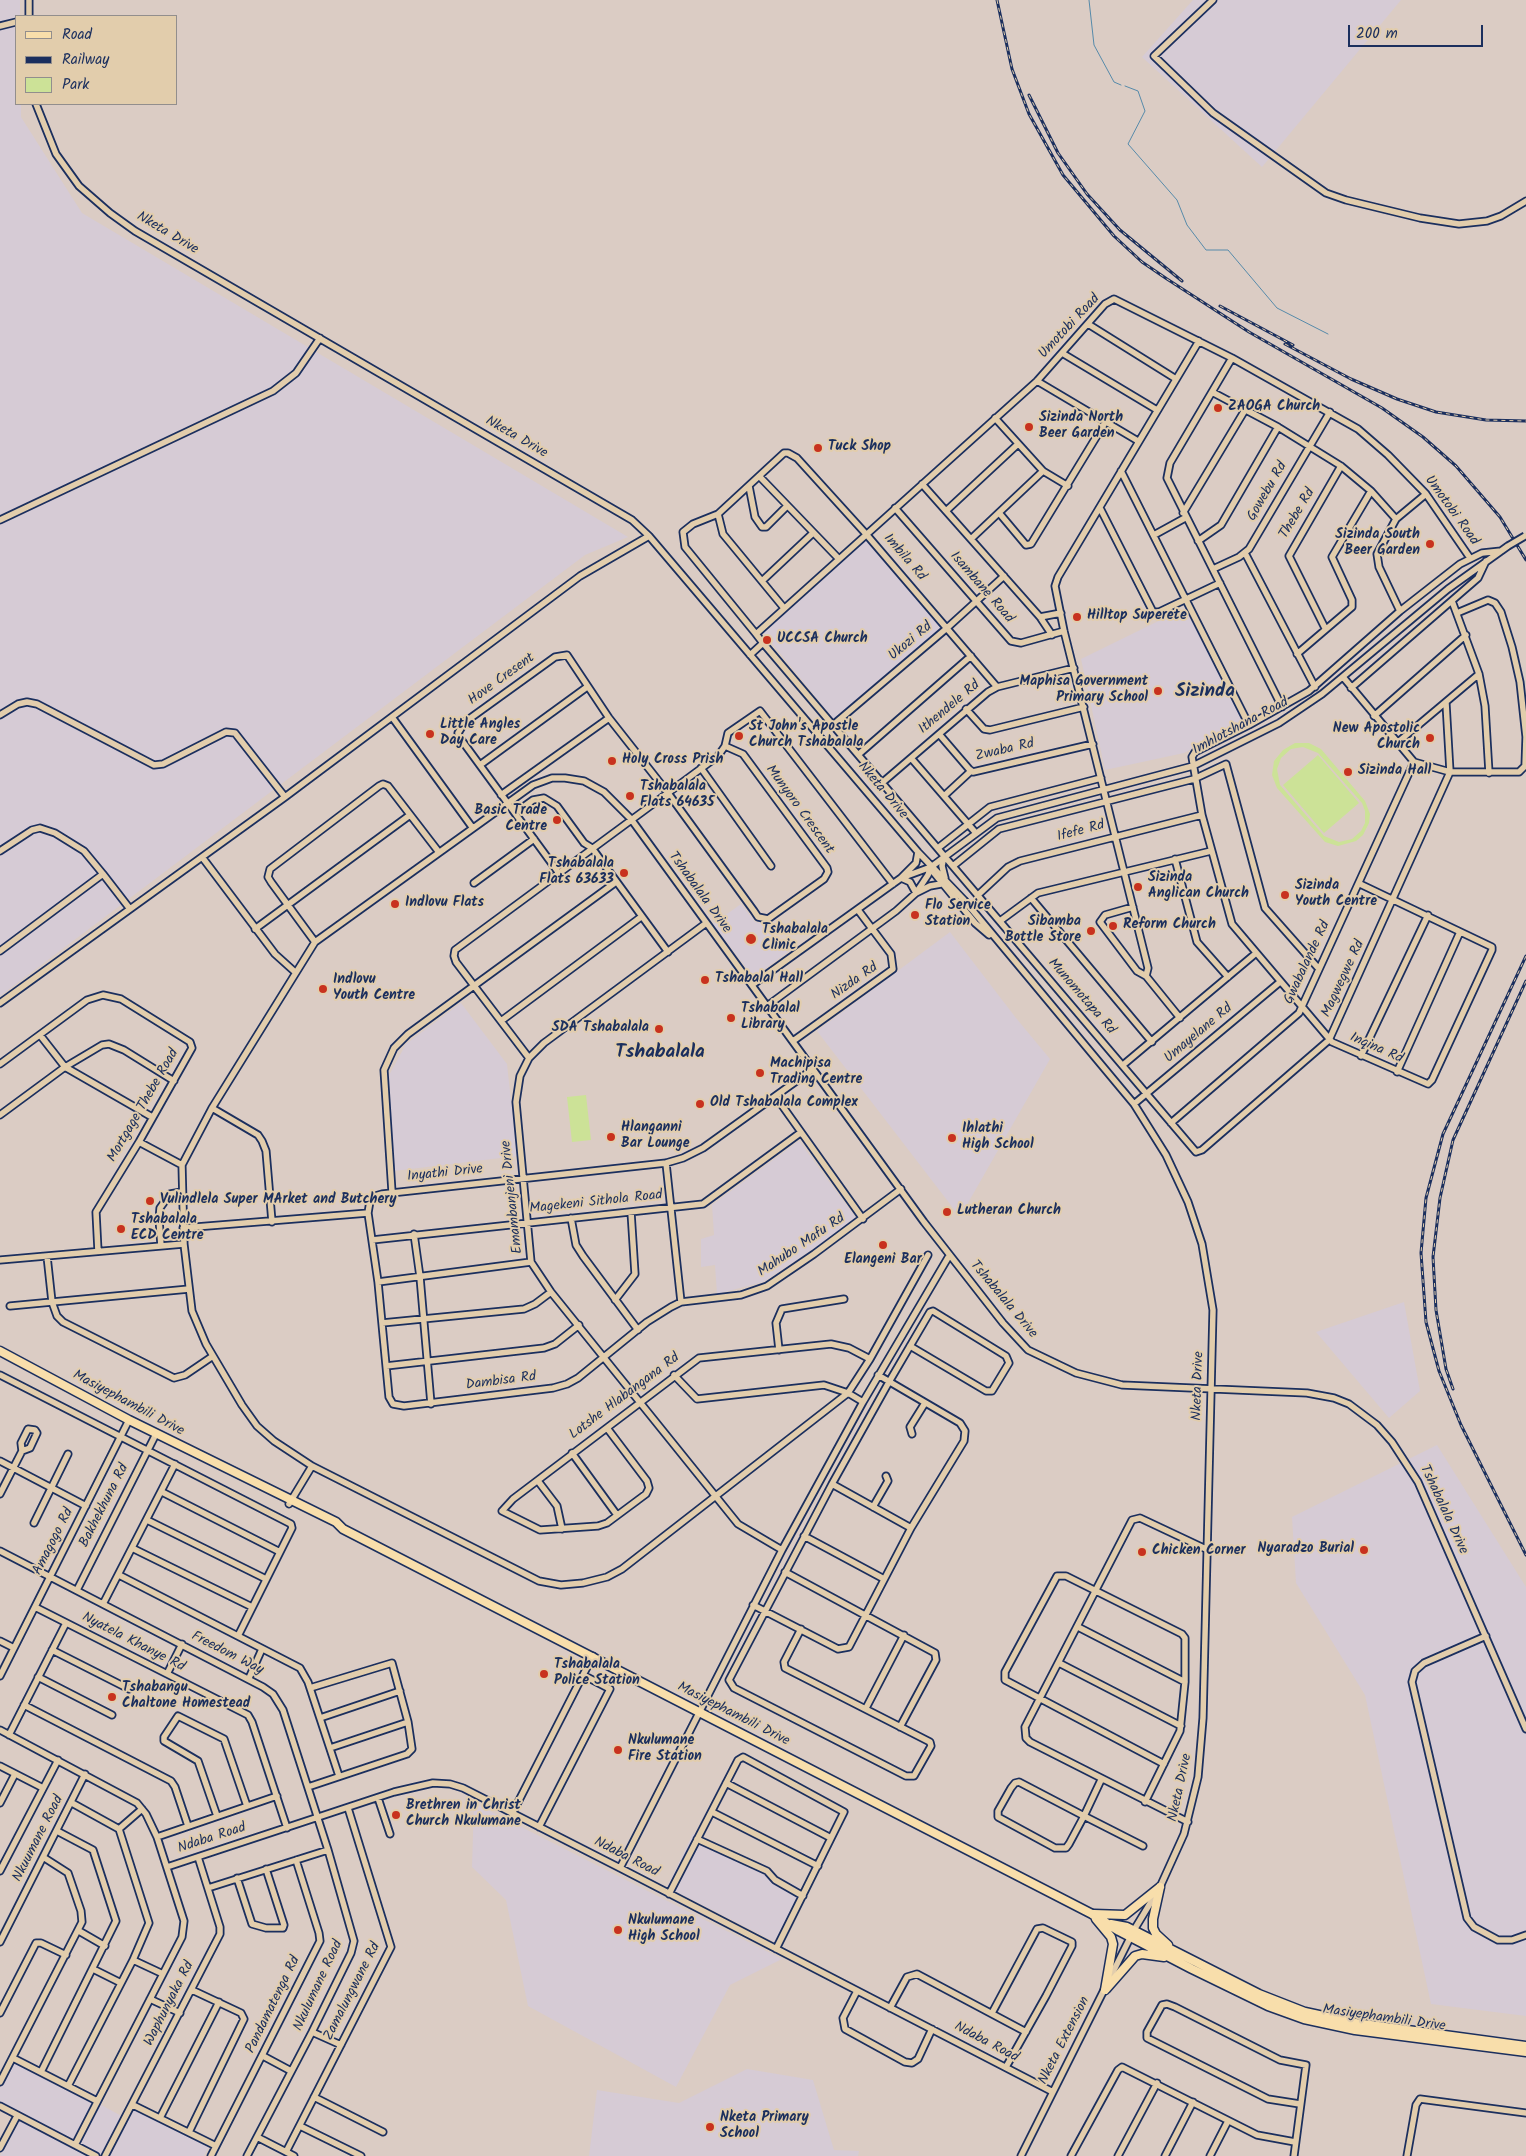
<!DOCTYPE html>
<html>
<head>
<meta charset="utf-8">
<style>
	body { margin:0 }
	#map { position:relative; width:1526px; height:2156px; overflow:hidden; background:#dbccc4; font-family:Kalam,sans-serif }
	canvas { display:block }
	.legend { position:absolute; left:15px; top:15px; width:162px; height:90px; box-sizing:border-box; background:#e2cdac; border:1px solid #928e8d; margin:0; padding:6px 9px; list-style:none; font-size:15px; color:#1b2f5e }
	.legend li { display:flex; align-items:center; gap:10px; height:25px }
	.legend b { width:25px; border:1px solid #928e8d }
	.scale { position:absolute; left:1348px; top:25px; width:135px; height:22px; box-sizing:border-box; border:2px solid #1b2f5e; border-top:0; padding-left:6px; font-size:15px; line-height:18px; white-space:nowrap; color:#1b2f5e; -webkit-text-stroke:4px #e2cdac; paint-order:stroke }
</style>
</head>
<body>
<div id="map">
<canvas width="1526" height="2156"></canvas>
<ul class="legend">
<li><b style="height:6px;background:#f8deab"></b>Road</li>
<li><b style="height:6px;background:#1b2f5e"></b>Railway</li>
<li><b style="height:14px;background:#cce297"></b>Park</li>
</ul>
<div class="scale">200 m</div>
</div>
<script>
const ctx = document.querySelector('canvas').getContext('2d');
ctx.lineJoin = 'round';
function paint(path, color) {
  ctx.fillStyle = color;
  ctx.fill(path, 'evenodd');
}
function toPath(rows) {
  const path = new Path2D();
  for (const r of rows) {
    path.moveTo(r[0], r[1]);
    for (let i = 2; i < r.length; i += 2) path.lineTo(r[i], r[i + 1]);
  }
  return path;
}
function stroke(path, color, width, dash) {
  ctx.strokeStyle = color;
  ctx.lineWidth = width;
  ctx.lineCap = dash ? 'butt' : 'round';
  ctx.setLineDash(dash || []);
  ctx.stroke(path);
}
function label(font, color, halo, rows, align = 'center') {
  ctx.font = font + ' Kalam,sans-serif';
  ctx.lineWidth = 4;
  ctx.setLineDash([]);
  ctx.textBaseline = 'middle';
  ctx.strokeStyle = halo;
  ctx.fillStyle = color;
  for (const [text, x, y, turn = 0] of rows) {
    ctx.save();
    ctx.translate(x, y);
    ctx.rotate((+turn || 0) * Math.PI / 180);
    ctx.textAlign = isNaN(turn) ? turn : align;
    if (halo) ctx.strokeText(text, 0, 0);
    ctx.fillText(text, 0, 0);
    ctx.restore();
  }
}
paint(toPath([
	[0,0,20,0,20,16,16,16,16,104,21,104,21,117,82,213,628,537,585,555,0,996],
	[1193,0,1401,0,1262,167,1142,57],
	[866,538,942,628,835,721,763,632],
	[1187,607,1243,722,1184,753,1105,770,1081,659],
	[741,904,755,922,767,925,788,952,759,973,751,974,713,924],
	[950,932,1016,1018,1050,1059,960,1217,817,1031],
	[461,1003,507,1064,517,1156,394,1171,388,1077,406,1044],
	[799,1141,856,1218,830,1238,763,1282,717,1294,715,1265,701,1267,701,1239,714,1235,712,1205],
	[1404,1302,1420,1391,1389,1418,1316,1332],
	[1437,1445,1526,1587,1526,2016,1431,2004,1365,1695,1296,1583,1292,1517],
	[474,1803,782,1959,730,1985,676,2087,528,2006,506,1900,472,1867],
	[693,1834,806,1891,781,1945,667,1887],
	[15,2058,127,2119,133,2108,209,2146,204,2156,0,2156,20,2114,0,2104,0,2088],
	[747,2069,813,2080,834,2150,859,2151,858,2156,589,2156,597,2090,679,2103]
]), '#d6cbd5');
paint(toPath([
	[1295,743,1309,743,1321,749,1365,801,1370,814,1369,823,1363,835,1356,841,1338,846,1325,842,1277,788,1272,775,1274,761,1283,750],
	[1303,747,1318,753,1362,803,1365,811,1365,823,1361,831,1352,839,1339,842,1324,836,1280,785,1277,769,1281,758,1291,749],
	[1318,755,1359,803,1324,833,1283,785],
	[586,1095,591,1140,572,1142,567,1097]
]), '#cce297');
stroke(toPath([
	[1089,0,1094,45,1114,82,1121,85],
	[1125,86,1138,91,1145,111,1128,144,1177,200,1187,225,1206,250,1228,250,1277,308,1328,334]
]), '#568aaa', 1);
const minor = toPath([
	[29,0,29,16],
	[1213,0,1154,56,1213,113,1326,193,1346,200,1420,218,1459,224,1487,221,1501,216,1526,201],
	[0,26,16,22],
	[36,104,56,154,79,186,110,213,135,231,632,520,649,536,918,852,964,900,1134,1104,1166,1155,1188,1202,1202,1244,1213,1310,1203,1718,1198,1777,1184,1834,1160,1887,1134,1930,1021,2156],
	[1088,324,1176,379],
	[1062,353,1157,410],
	[1232,358,1170,463,1167,478,1282,707],
	[1037,381,1138,441],
	[1212,392,1278,427,1341,466,1371,491,1396,519],
	[995,418,1043,471,1068,486],
	[1121,471,1249,725],
	[760,477,838,558],
	[922,484,1040,617,1052,635],
	[749,486,755,517,762,527,766,527,787,506],
	[895,508,1011,641,1021,643,1064,631],
	[1100,508,1153,612,1159,612,1220,583],
	[946,511,1018,444],
	[1183,513,1245,410],
	[718,514,723,534,784,608],
	[1000,514,1026,545,1031,544,1106,421],
	[0,520,273,391,296,373,320,338],
	[1154,535,1185,518],
	[971,539,1043,471],
	[1198,541,1221,525,1278,427],
	[1245,553,1315,687],
	[1213,569,1239,557,1249,549,1330,412],
	[762,581,813,533],
	[1452,601,1479,674,1485,706,1489,773],
	[1400,611,1379,567,1377,554,1396,519,1426,494],
	[1040,617,1061,613],
	[1325,628,1289,556,1341,466],
	[756,634,685,547,683,532,693,524,718,514,784,453,788,453,797,458,866,534,997,687],
	[763,643,1196,1152,1202,1150,1329,1040,1450,772,1446,703],
	[1297,654,1352,607,1352,600,1332,557,1371,491],
	[750,655,763,643,756,634,1037,381,1105,304,1114,299,1232,358,1358,429,1388,455,1426,494,1470,558],
	[1351,688,1478,578,1486,561],
	[966,709,984,729,990,730,1084,707],
	[0,715,18,704,27,702,37,704,154,765,163,764,226,732,235,733,285,797],
	[1374,716,1466,635],
	[392,717,472,827],
	[833,725,947,628,1004,576],
	[939,734,969,769,973,772,1093,744],
	[1397,743,1479,674],
	[859,754,971,656],
	[911,758,975,832],
	[1414,762,1450,772,1519,772,1525,766,1526,737,1520,682,1512,647,1501,612,1495,603,1488,600,1457,613],
	[480,765,587,687],
	[701,768,771,866],
	[883,782,988,692,997,687,1074,668],
	[501,795,609,718],
	[944,796,971,771],
	[515,813,533,800,544,798,557,806,584,843,592,848,668,952],
	[938,848,990,807,1101,778],
	[0,851,32,830,40,828,55,833,84,851,103,874],
	[918,852,916,863,901,878,910,882,916,893,930,886,941,884],
	[944,856,942,866,945,878],
	[202,857,275,954,295,972],
	[1175,859,1197,942,1228,977],
	[953,866,999,829,1194,779,1226,764,1265,908,1319,969],
	[558,872,460,738,458,733,465,722,555,657,567,655,609,718,668,793,754,911,758,917,768,919,824,879,828,872,827,868,743,754,725,746],
	[934,873,975,923,989,935],
	[474,883,534,839],
	[1360,884,1492,947,1492,950,1432,1080,1428,1084,1332,1042,1232,924,1202,815,1192,757,1195,752,1249,725,1309,691,1400,611,1460,564,1482,553,1501,551],
	[978,895,1008,867,1020,861,1202,815],
	[1031,898,1152,1042],
	[1133,907,1105,915,1100,922,1137,971,1146,976],
	[1000,921,1038,893,1211,851],
	[705,924,544,1043,529,1058,520,1076,516,1102,531,1262,551,1292,738,1524,782,1550],
	[255,929,410,815],
	[315,942,271,882,268,877,270,869,379,786,383,784,388,786,438,851],
	[0,951,103,874,130,909],
	[752,985,901,878,931,867,997,818,1193,766,1279,723,1322,694,1448,589,1508,546],
	[0,1003,285,797,580,576,649,536],
	[767,1006,896,911,916,893,928,875,931,867],
	[1180,1018,1146,976,1148,968,1064,631,1055,586,1058,577,1199,341],
	[501,1021,641,917],
	[40,1035,65,1067,152,1117],
	[793,1041,893,969,891,954,858,910],
	[1361,1056,1428,915],
	[529,1058,456,962,454,956,455,950,718,756,725,746,728,733,760,711,893,884],
	[0,1064,87,1000,103,995,121,999,190,1042,192,1048,139,1142,96,1212,98,1251],
	[1123,1065,1255,954],
	[1397,1072,1460,932],
	[776,1097,863,1219],
	[1134,1104,1280,982],
	[212,1108,258,1135,262,1141,266,1151,272,1222],
	[0,1115,65,1067,102,1045,109,1044,124,1050,174,1081],
	[1171,1123,1299,1013,1414,762,1343,677],
	[139,1142,182,1165],
	[666,1163,681,1302],
	[392,1192,384,1070,394,1048,408,1034,616,882],
	[368,1213,378,1282,389,1397,393,1404,404,1406,553,1388,567,1384,578,1378,647,1322,671,1307,681,1302,741,1295,767,1286,814,1254,901,1189],
	[571,1218,576,1245,583,1256,638,1330],
	[183,1228,368,1213,370,1201,375,1196,382,1194,666,1163,683,1158,703,1148,813,1069],
	[414,1234,420,1277,431,1404],
	[372,1240,703,1204,800,1133],
	[161,1246,159,1219,160,1208,170,1194,181,1192],
	[928,1255,870,1359,848,1393,622,1569,607,1577,583,1583,561,1585,539,1581,312,1466,274,1441,257,1426,242,1405,206,1344,192,1311,184,1244,182,1165,212,1108,315,942,533,785,552,778,565,778,584,781,604,792,631,819,924,1222,1003,1323,1028,1350,1076,1373,1122,1385,1307,1393,1334,1398,1349,1404,1377,1425,1392,1442,1418,1482,1526,1729],
	[47,1256,52,1302,57,1316,63,1322,174,1378,185,1375,213,1356],
	[0,1260,184,1244],
	[378,1282,531,1262],
	[615,1300,635,1274,631,1212],
	[10,1306,189,1289],
	[382,1323,524,1309,535,1304,551,1292],
	[779,1350,776,1323,782,1309,844,1299],
	[386,1366,544,1348,555,1344,579,1325],
	[0,1375,291,1524,292,1528,238,1636],
	[674,1375,697,1399,824,1385,848,1393,863,1402],
	[607,1428,647,1481,649,1488,646,1494,607,1523,598,1526,540,1530,502,1511,513,1499,699,1358,831,1344,849,1348,870,1359],
	[912,1434,910,1427,925,1403],
	[572,1453,617,1515],
	[0,1461,86,1506],
	[538,1481,557,1506,562,1529],
	[832,1484,911,1528],
	[162,1492,280,1552],
	[0,1494,22,1451,30,1448,37,1433,35,1430,28,1429,21,1443,22,1451],
	[289,1504,312,1466],
	[873,1507,888,1481,886,1476],
	[147,1520,266,1579],
	[34,1523,68,1454],
	[804,1536,884,1579],
	[132,1548,252,1607],
	[0,1551,263,1687,273,1694,283,1710,328,1850,354,1941,351,1953,312,2032,247,2156],
	[785,1572,935,1653,936,1660,900,1727],
	[119,1575,300,1668,308,1682,339,1776],
	[77,1590,156,1434],
	[103,1604,175,1464],
	[753,1605,838,1649,849,1647,911,1528,964,1441,965,1431,960,1423,878,1375],
	[35,1607,248,1715,252,1722,287,1828],
	[1078,1627,1185,1682],
	[801,1629,784,1662,785,1668,930,1742,931,1746,914,1776,906,1776,734,1688,729,1680,832,1484,889,1382,930,1312,933,1311,1006,1356,1009,1363,992,1391,986,1391,910,1346],
	[1486,1636,1424,1663,1415,1671,1412,1682,1467,1918,1474,1927,1498,1940,1512,1940,1526,1935],
	[0,1641,14,1648],
	[52,1650,129,1689],
	[1059,1663,1181,1726],
	[167,1674,182,1644],
	[583,1675,593,1656],
	[0,1676,129,1420],
	[38,1677,112,1715],
	[249,1678,262,1649],
	[24,1705,171,1781,175,1787,188,1826],
	[866,1708,904,1635],
	[320,1718,400,1691],
	[0,1730,137,1803,146,1814,157,1837,184,1921,182,1937,75,2145],
	[9,1735,66,1623],
	[330,1748,408,1722],
	[0,1766,43,1788],
	[1101,1780,1084,1816,1069,1844,1066,1848,1055,1848,998,1817,998,1811,1011,1788,1015,1783,1019,1782,1084,1816,1143,1846],
	[726,1783,831,1838],
	[308,1787,407,1754,412,1749,408,1722,392,1663,310,1688],
	[378,1798,390,1834],
	[1145,1802,1180,1731,1185,1682,1185,1638,1182,1634,1066,1576,1057,1576,1005,1672,1005,1680,1164,1764],
	[0,1803,15,1774],
	[712,1812,818,1866],
	[512,1814,583,1675,610,1689,539,1827],
	[217,1816,198,1761,164,1741,164,1737,178,1716,224,1739,247,1806],
	[1188,1822,1030,1742,1026,1738,1025,1727,1132,1520,1140,1518,1208,1550],
	[119,1829,142,1809],
	[157,1837,277,1796],
	[697,1839,767,1871,775,1880,803,1896],
	[167,1867,394,1792,433,1783,450,1784,463,1788,620,1868,1053,2092],
	[620,1868,782,1550,863,1402,949,1256],
	[0,1871,58,1760],
	[237,1878,252,1924,266,1928,283,1928,284,1925,266,1869],
	[208,1888,328,1850],
	[669,1894,738,1760,743,1757,844,1812,776,1949],
	[79,1931,105,1946],
	[0,1942,85,1774],
	[133,1960,163,1974],
	[93,1969,121,1983],
	[857,1991,843,2018,845,2029,905,2062,912,2063,918,2059,932,2029],
	[150,1999,180,2013],
	[890,2008,907,1977,917,1974,1026,2032],
	[0,2013,36,1943,41,1943,66,1955],
	[992,2013,1037,1929,1043,1928,1072,1942,1072,1946,1046,1996,1006,2067],
	[312,2032,341,2045],
	[263,2056,291,2071],
	[13,2058,97,2101],
	[41,2072,116,1921,93,1850,57,1831],
	[0,2082,82,1922,81,1911,68,1873,43,1857],
	[68,2086,133,1960,149,1923,119,1829,72,1803],
	[314,2097,383,2132],
	[133,2105,216,2146],
	[0,2106,96,2156],
	[160,2118,219,2002],
	[300,2126,361,2156],
	[189,2132,244,2019,241,2013,192,1990],
	[257,2137,294,2156],
	[0,2148,17,2116],
	[286,2152,391,1947,348,1808],
	[105,2156,220,1934,220,1927,198,1857],
	[211,2156,320,1941,319,1933,296,1860],
	[1071,2156,1118,2070,1122,2067,1257,2135,1295,2142],
	[1118,2156,1157,2083],
	[1165,2156,1193,2102],
	[1210,2156,1228,2121],
	[1294,2156,1306,2065,1280,2060,1175,2007,1167,2004,1162,2005,1147,2032,1147,2038,1268,2099,1300,2104],
	[1407,2156,1416,2105,1420,2099,1526,2113]
]);
const major = toPath([
	[0,1351,129,1420,336,1522,343,1529,1092,1914,1119,1931,1192,1969,1268,2006,1304,2019,1355,2030,1526,2052],
	[1160,1887,1153,1919,1153,1928,1156,1934,1168,1945],
	[1094,1914,1125,1915,1160,1887],
	[1096,1919,1111,1937,1113,1944,1105,1990],
	[1111,1924,1127,1927,1259,1994,1305,2012,1356,2023,1526,2046],
	[1106,1989,1135,1956,1142,1954,1164,1957]
]);
stroke(minor, '#1b2f5e', 9);
stroke(major, '#1b2f5e', 11);
stroke(minor, '#e2cdac', 5.5);
stroke(major, '#f8deab', 8);
const rail = toPath([
	[997,0,1012,69,1029,114,1063,175,1114,236,1142,262,1167,279,1249,332,1382,408,1423,437,1456,466,1500,517,1526,560],
	[1029,95,1058,153,1087,194,1120,230,1182,281],
	[1220,306,1293,345],
	[1285,344,1351,379,1397,399,1436,412,1486,420,1526,421],
	[1526,956,1443,1134,1426,1198,1421,1253,1426,1322,1439,1371,1461,1425,1526,1555],
	[1453,1389,1446,1369,1436,1310,1433,1257,1440,1198,1453,1140,1526,981]
]);
stroke(rail, '#1b2f5e', 3);
stroke(rail, '#e2cdac', 1, [4]);
const minorBridge = toPath([
	[1508,546,1525,536]
]);
stroke(minorBridge, '#1b2f5e', 9, []);
stroke(minorBridge, '#e2cdac', 5.5);
for (const [x, y, r, color] of [
	[1218,408,5,"#c8321e"],
	[1029,427,5,"#c8321e"],
	[818,448,5,"#c8321e"],
	[1430,544,5,"#c8321e"],
	[1077,617,5,"#c8321e"],
	[767,640,5,"#c8321e"],
	[1158,691,5,"#c8321e"],
	[430,734,5,"#c8321e"],
	[739,736,5,"#c8321e"],
	[1430,738,5,"#c8321e"],
	[612,761,5,"#c8321e"],
	[1348,772,5,"#c8321e"],
	[630,796,5,"#c8321e"],
	[557,820,5,"#c8321e"],
	[624,873,5,"#c8321e"],
	[1138,887,5,"#c8321e"],
	[1285,895,5,"#c8321e"],
	[395,904,5,"#c8321e"],
	[915,915,5,"#c8321e"],
	[1113,926,5,"#c8321e"],
	[1091,931,5,"#c8321e"],
	[751,939,6,"#c8321e"],
	[705,980,5,"#c8321e"],
	[323,989,5,"#c8321e"],
	[731,1018,5,"#c8321e"],
	[659,1029,5,"#c8321e"],
	[760,1073,5,"#c8321e"],
	[700,1104,5,"#c8321e"],
	[611,1137,5,"#c8321e"],
	[952,1138,5,"#c8321e"],
	[150,1201,5,"#c8321e"],
	[947,1212,5,"#c8321e"],
	[121,1229,5,"#c8321e"],
	[883,1245,5,"#c8321e"],
	[1364,1550,5,"#c8321e"],
	[1142,1552,5,"#c8321e"],
	[544,1674,5,"#c8321e"],
	[112,1697,5,"#c8321e"],
	[618,1750,5,"#c8321e"],
	[396,1815,5,"#c8321e"],
	[618,1930,5,"#c8321e"],
	[710,2127,5,"#c8321e"]
]) {
  const dot = new Path2D();
  dot.arc(x, y, r, 0, 2 * Math.PI);
  ctx.fillStyle = color;
  ctx.fill(dot);
  stroke(dot, '#e2cdac', 2);
}
label('14px', '#1b2f5e', '#e2cdac', [
	["Nketa Drive",167,234,31],
	["Umotobi Road",1070,327,-47],
	["Nketa Drive",516,438,30],
	["Gowebu Rd",1268,492,-60],
	["Umotobi Road",1451,511,54],
	["Thebe Rd",1298,514,-59],
	["Imbila Rd",904,558,49],
	["Isambane Road",981,588,49],
	["Ukozi Rd",911,642,-40],
	["Hove Cresent",502,680,-36],
	["Ithendele Rd",950,708,-40],
	["Imhlotshana Road",1241,727,-28],
	["Zwaba Rd",1005,751,-13],
	["Nketa Drive",882,791,50],
	["Munyoro Crescent",799,810,54],
	["Ifefe Rd",1081,832,-15],
	["Tshabalala Drive",699,893,54],
	["Gwabalande Rd",1308,963,-65],
	["Magwegwe Rd",1344,979,-65],
	["Nizda Rd",855,982,-35],
	["Munomotapa Rd",1081,997,49],
	["Umayelane Rd",1199,1034,-40],
	["Inqina Rd",1376,1049,24],
	["Mortgage Thebe Road",144,1106,-60],
	["Inyathi Drive",445,1174,-6],
	["Emambanjeni Drive",513,1197,-96],
	["Magekeni Sithola Road",596,1203,-6],
	["Mahubo Mafu Rd",802,1246,-34],
	["Tshabalala Drive",1003,1300,50],
	["Dambisa Rd",501,1382,-7],
	["Nketa Drive",1199,1386,-88],
	["Lotshe Hlabangana Rd",625,1397,-37],
	["Masiyephambili Drive",128,1404,28],
	["Bakhekhuna Rd",105,1506,-63],
	["Tshabalala Drive",1443,1510,65],
	["Amagogo Rd",54,1542,-63],
	["Nyatela Khanye Rd",133,1643,27],
	["Freedom Way",227,1654,27],
	["Masiyephambili Drive",733,1715,27],
	["Nketa Drive",1181,1788,-78],
	["Nkuumane Road",39,1839,-63],
	["Ndaba Road",212,1839,-18],
	["Ndaba Road",626,1858,27],
	["Nkulumane Road",319,1986,-65],
	["Zamalungwane Rd",353,1992,-63],
	["Waphunyaka Rd",170,2004,-63],
	["Pandamatenga Rd",274,2005,-64],
	["Masiyephambili Drive",1384,2019,8],
	["Nketa Extension",1065,2041,-63],
	["Ndaba Road",986,2043,28]
]);
label('bold 14px', '#1b2f5e', '#e2cdac', [
	["ZAOGA Church",1228,408],
	["Sizinda North",1039,419],
	["Beer Garden",1039,435],
	["Tuck Shop",828,448],
	["Sizinda South",1420,536,"right"],
	["Beer Garden",1420,552,"right"],
	["Hilltop Superete",1087,617],
	["UCCSA Church",777,640],
	["Maphisa Government",1148,683,"right"],
	["Primary School",1148,699,"right"],
	["Little Angles",440,726],
	["Day Care",440,742],
	["St John's Apostle",749,728],
	["Church Tshabalala",749,744],
	["New Apostolic",1420,730,"right"],
	["Church",1420,746,"right"],
	["Holy Cross Prish",622,761],
	["Sizinda Hall",1358,772],
	["Tshabalala",640,788],
	["Flats 64635",640,804],
	["Basic Trade",547,812,"right"],
	["Centre",547,828,"right"],
	["Tshabalala",614,865,"right"],
	["Flats 63633",614,881,"right"],
	["Sizinda",1148,879],
	["Anglican Church",1148,895],
	["Sizinda",1295,887],
	["Youth Centre",1295,903],
	["Indlovu Flats",405,904],
	["Flo Service",925,907],
	["Station",925,923],
	["Sibamba",1081,923,"right"],
	["Bottle Store",1081,939,"right"],
	["Reform Church",1123,926],
	["Tshabalala",762,931],
	["Clinic",762,947],
	["Tshabalal Hall",715,980],
	["Indlovu",333,981],
	["Youth Centre",333,997],
	["Tshabalal",741,1010],
	["Library",741,1026],
	["SDA Tshabalala",649,1029,"right"],
	["Machipisa",770,1065],
	["Trading Centre",770,1081],
	["Old Tshabalala Complex",710,1104],
	["Hlanganni",621,1129],
	["Bar Lounge",621,1145],
	["Ihlathi",962,1130],
	["High School",962,1146],
	["Vulindlela Super MArket and Butchery",160,1201],
	["Lutheran Church",957,1212],
	["Tshabalala",131,1221],
	["ECD Centre",131,1237],
	["Elangeni Bar",883,1261,"center"],
	["Nyaradzo Burial",1354,1550,"right"],
	["Chicken Corner",1152,1552],
	["Tshabalala",554,1666],
	["Police Station",554,1682],
	["Tshabangu",122,1689],
	["Chaltone Homestead",122,1705],
	["Nkulumane",628,1742],
	["Fire Station",628,1758],
	["Brethren in Christ",406,1807],
	["Church Nkulumane",406,1823],
	["Nkulumane",628,1922],
	["High School",628,1938],
	["Nketa Primary",720,2119],
	["School",720,2135]
], 'left');
label('bold 19px', '#1b2f5e', '#e2cdac', [
	["Sizinda",1205,693],
	["Tshabalala",660,1054]
]);
</script>
</body>
</html>
